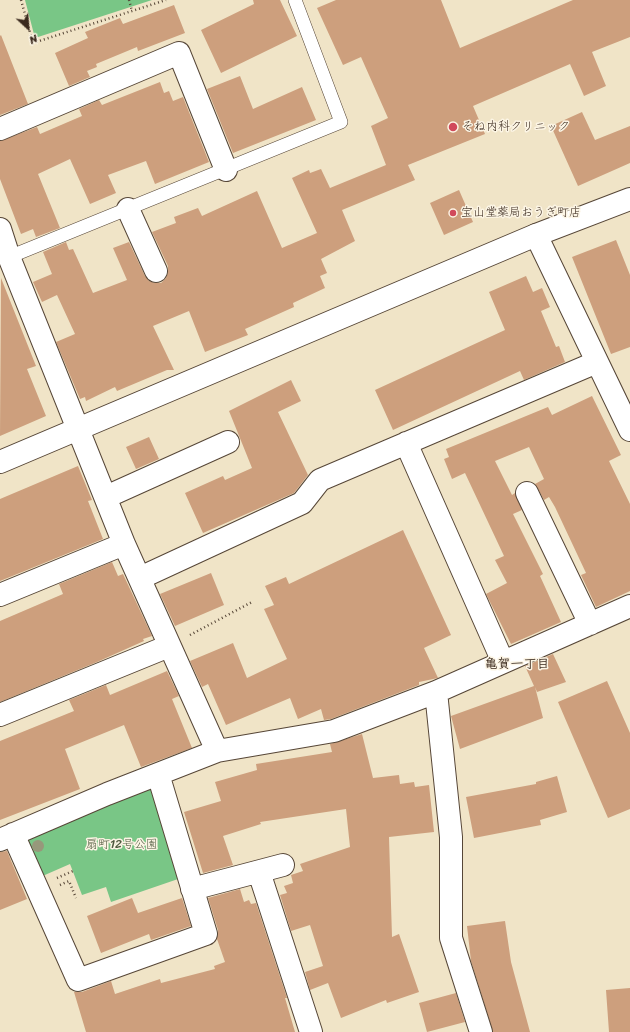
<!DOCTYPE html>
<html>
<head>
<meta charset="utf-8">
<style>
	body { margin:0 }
	#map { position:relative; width:630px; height:1032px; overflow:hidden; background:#f0e4c7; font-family:Sriracha,sans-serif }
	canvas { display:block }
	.north { position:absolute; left:8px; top:8px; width:40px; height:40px; -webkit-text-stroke:3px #fcf5e5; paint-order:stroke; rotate:154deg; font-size:11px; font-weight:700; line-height:16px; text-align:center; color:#3b2a1e }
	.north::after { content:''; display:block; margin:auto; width:14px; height:18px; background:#3b2a1e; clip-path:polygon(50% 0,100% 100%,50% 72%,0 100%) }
</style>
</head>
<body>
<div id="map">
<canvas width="630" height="1032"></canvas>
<div class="north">N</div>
</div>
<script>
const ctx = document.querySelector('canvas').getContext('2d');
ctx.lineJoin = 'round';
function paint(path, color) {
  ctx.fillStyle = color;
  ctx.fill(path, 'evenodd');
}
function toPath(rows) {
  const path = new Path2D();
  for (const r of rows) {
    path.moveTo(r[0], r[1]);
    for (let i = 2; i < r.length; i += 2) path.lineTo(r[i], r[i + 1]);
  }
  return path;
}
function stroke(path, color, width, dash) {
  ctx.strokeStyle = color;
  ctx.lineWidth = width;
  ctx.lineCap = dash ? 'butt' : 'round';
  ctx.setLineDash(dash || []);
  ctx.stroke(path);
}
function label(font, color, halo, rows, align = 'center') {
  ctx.font = font + ' Sriracha,"Klee One",sans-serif';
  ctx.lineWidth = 3;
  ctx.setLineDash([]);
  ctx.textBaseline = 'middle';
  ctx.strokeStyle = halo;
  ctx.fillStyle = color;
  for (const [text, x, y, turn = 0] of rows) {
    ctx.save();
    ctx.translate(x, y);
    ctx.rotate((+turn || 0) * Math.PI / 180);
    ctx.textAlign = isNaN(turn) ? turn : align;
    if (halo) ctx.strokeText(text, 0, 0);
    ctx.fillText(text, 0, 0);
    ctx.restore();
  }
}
paint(toPath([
	[25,0,152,0,35,38],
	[151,785,181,878,111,902,106,887,82,895,70,864,38,878,20,836]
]), '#79c686');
paint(toPath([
	[253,0,280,0,297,36,221,73,201,30,254,4],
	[336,0,441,0,460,48,573,0,630,0,630,37,592,52,606,86,584,96,570,64,473,106,485,134,408,165,415,180,342,210,355,241,321,259,327,273,320,276,325,288,293,303,294,307,245,329,248,335,205,352,189,311,153,326,174,370,167,370,117,391,115,387,86,401,85,397,80,399,56,342,75,334,57,295,42,302,33,282,52,274,43,252,66,242,69,250,73,249,93,293,127,280,113,248,129,242,145,276,149,281,155,283,161,283,166,278,168,272,168,266,152,232,176,223,174,217,198,208,202,216,257,191,282,248,317,233,292,178,309,170,310,173,321,169,330,188,386,165,371,126,388,118,361,57,343,65,317,8],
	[174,5,185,33,138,51,137,47,96,64,97,67,87,71,90,77,69,86,55,53,88,38,85,32,120,18,123,24],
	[1,35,28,104,0,115,0,36],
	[240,76,253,109,302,87,316,120,233,153,207,89],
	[160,82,164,93,169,91,173,101,183,97,209,162,155,184,146,161,108,175,116,193,90,204,70,159,38,174,60,228,36,237,33,229,21,234,0,179,0,141,37,127,40,134,82,116,79,109,99,100,102,105],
	[582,112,595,140,630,126,630,163,578,186,551,126],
	[459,190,473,222,444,235,430,203],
	[616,240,630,275,630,347,611,354,572,257],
	[526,276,533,292,542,288,550,307,541,311,556,347,559,346,565,362,524,380,520,371,393,430,375,390,505,330,489,292],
	[1,278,36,366,27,369,46,416,0,436],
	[291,380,301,401,278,412,308,475,294,493,203,533,185,493,223,476,225,480,252,468,229,411],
	[592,396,621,455,609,461,630,504,630,591,596,607,581,575,586,573,555,507,549,497,544,500,535,484,544,479,529,447,495,461,512,495,515,493,522,510,513,514,543,574,540,576,561,622,511,644,486,594,507,583,495,560,504,556,465,473,452,479,444,459,449,457,446,449,548,407,552,415],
	[149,437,159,459,136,469,126,447],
	[78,466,92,500,88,501,103,539,0,581,0,499],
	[403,530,451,635,424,648,438,678,419,682,419,685,331,719,324,720,321,709,298,719,290,698,226,725,208,684,202,687,190,661,233,643,247,678,287,659,264,609,274,605,265,586,286,577,289,584],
	[112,562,118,576,123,574,152,636,143,639,144,641,97,662,0,702,0,621,63,594,59,584],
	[211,573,224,605,175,626,160,594],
	[553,654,566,682,537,692,535,687,543,718,460,749,451,716,534,686,525,666],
	[167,671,179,696,172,699,192,748,141,767,124,725,65,749,80,789,0,820,0,741,74,711,69,700,106,685,110,695],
	[607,681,630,733,630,809,608,818,558,702],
	[362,734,373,778,399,775,400,784,414,782,415,787,429,785,434,832,389,837,392,937,399,934,419,992,387,1003,386,1000,341,1018,328,983,310,990,305,972,323,966,310,925,291,931,280,895,287,893,284,886,293,883,291,875,303,871,300,864,350,847,346,809,260,822,261,824,223,836,233,865,203,873,184,812,221,801,215,782,257,770,256,764,332,752,330,744],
	[557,776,567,812,540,820,541,825,474,838,466,797,536,784,536,782],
	[7,851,27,899,0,910,0,852],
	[240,889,244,902,249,900,251,904,256,903,287,998,285,998,295,1032,86,1032,74,992,82,992,111,981,115,994,160,979,161,983,215,969,214,966,225,962,217,939,218,930,208,898],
	[132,898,138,913,182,898,191,926,151,940,149,934,101,953,87,916],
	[505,921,511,962,530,1032,493,1032,471,961,467,926],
	[630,988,630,1032,609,1032,606,990],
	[456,993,465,1022,427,1032,419,1003]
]), '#cd9f7d');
const service = toPath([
	[9,257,341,122,295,0]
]);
const minor = toPath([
	[0,129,179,53,226,170],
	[128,209,156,271],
	[0,229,9,257,124,544,217,751],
	[536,235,630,430],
	[406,443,503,662],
	[527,493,590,624],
	[106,497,228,442],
	[140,578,302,503,320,480,597,362],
	[0,595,124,544],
	[436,692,451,837,451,938,481,1032],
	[0,715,169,646],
	[13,834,78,980,206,934,158,774],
	[0,840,107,794,217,751,334,731,436,692,630,606],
	[259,872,311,1032],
	[192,889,283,865]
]);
const tertiary = toPath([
	[0,462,536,235,630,199]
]);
stroke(service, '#564637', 14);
stroke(minor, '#564637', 24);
stroke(tertiary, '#564637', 24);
stroke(toPath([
	[21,0,33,43,166,0],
	[129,0,132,11],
	[190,635,252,602],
	[57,878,73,871],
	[60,885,69,881,76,898]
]), '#564637', 2.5, [1, 3]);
stroke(service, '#fff', 13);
stroke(minor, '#fff', 22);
stroke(tertiary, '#fff', 22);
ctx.fillStyle = '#97987b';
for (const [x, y] of [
	[38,846]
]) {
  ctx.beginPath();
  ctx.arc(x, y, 6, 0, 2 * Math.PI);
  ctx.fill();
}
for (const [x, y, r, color] of [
	[453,127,5,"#d1495b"],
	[453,213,4,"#d1495b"]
]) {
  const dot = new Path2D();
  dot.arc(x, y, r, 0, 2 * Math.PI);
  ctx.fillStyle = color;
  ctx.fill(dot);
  stroke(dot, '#fcf5e5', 1.5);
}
label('12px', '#3b2a1e', '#fcf5e5', [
	["そね内科クリニック",462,127],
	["宝山堂薬局おうぎ町店",461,213]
], 'left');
label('12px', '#4e593d', '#fcf5e5', [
	["扇町12号公園",122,845]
]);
label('bold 13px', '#3b2a1e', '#fcf5e5', [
	["亀賀一丁目",517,665]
]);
</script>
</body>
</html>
